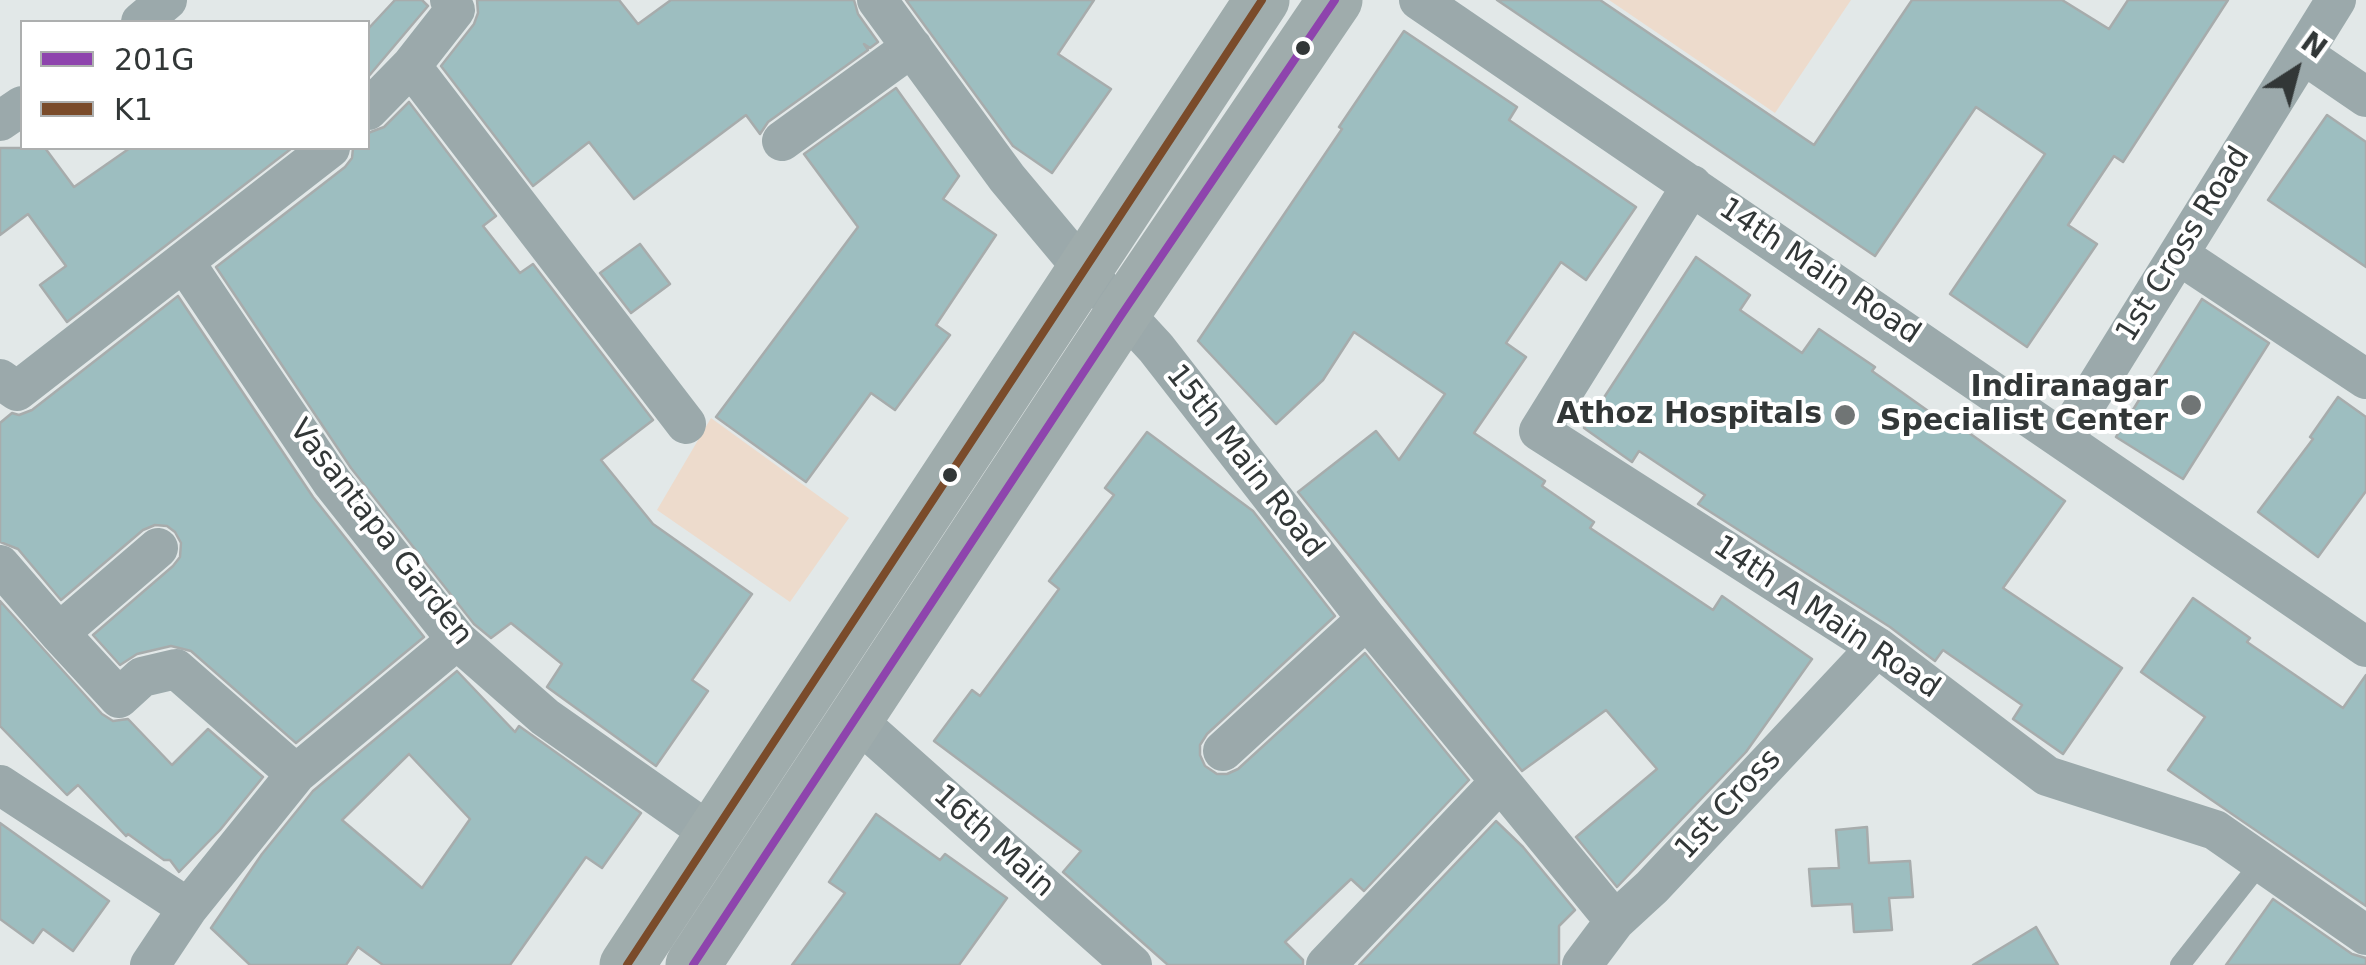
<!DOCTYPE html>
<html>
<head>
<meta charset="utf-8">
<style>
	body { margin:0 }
	#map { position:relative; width:2366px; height:965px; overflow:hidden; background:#e2e8e8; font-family:"DejaVu Sans",sans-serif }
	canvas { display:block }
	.legend { position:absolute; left:20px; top:20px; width:350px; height:130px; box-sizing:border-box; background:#fff; border:2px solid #adafaf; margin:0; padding:12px 18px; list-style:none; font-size:30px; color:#323737 }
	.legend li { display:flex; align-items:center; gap:20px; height:50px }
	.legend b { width:50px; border:2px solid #adafaf }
	.north { position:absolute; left:2246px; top:20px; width:100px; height:100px; -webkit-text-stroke:8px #fff; paint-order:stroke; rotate:36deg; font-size:28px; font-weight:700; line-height:40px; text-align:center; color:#323737 }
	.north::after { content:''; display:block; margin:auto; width:35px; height:45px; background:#323737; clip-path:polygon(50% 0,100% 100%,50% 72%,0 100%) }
</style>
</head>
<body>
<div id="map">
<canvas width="2366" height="965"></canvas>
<ul class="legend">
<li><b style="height:12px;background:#8e44ad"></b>201G</li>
<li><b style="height:12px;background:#7a4b2a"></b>K1</li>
</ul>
<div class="north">N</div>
</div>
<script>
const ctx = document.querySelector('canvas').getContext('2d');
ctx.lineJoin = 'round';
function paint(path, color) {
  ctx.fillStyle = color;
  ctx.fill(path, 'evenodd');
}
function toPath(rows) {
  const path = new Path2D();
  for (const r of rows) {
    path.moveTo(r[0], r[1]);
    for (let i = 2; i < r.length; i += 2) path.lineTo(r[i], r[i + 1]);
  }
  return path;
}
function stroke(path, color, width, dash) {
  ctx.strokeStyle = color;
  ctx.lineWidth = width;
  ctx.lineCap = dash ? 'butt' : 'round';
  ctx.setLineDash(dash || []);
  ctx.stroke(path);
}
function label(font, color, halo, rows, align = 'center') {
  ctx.font = font + ' "DejaVu Sans",sans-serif';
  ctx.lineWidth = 8;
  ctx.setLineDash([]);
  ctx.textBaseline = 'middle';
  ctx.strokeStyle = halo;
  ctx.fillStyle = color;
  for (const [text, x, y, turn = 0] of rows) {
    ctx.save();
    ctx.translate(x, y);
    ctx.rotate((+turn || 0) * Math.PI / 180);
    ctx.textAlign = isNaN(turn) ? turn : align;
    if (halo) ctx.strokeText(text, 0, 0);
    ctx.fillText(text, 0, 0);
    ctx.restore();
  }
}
paint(toPath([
	[1609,0,1851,0,1775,113],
	[711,418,849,518,790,602,657,510]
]), '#eddbcc');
const building = toPath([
	[395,0,422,0,428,6,368,77,368,29,395,0],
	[619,0,638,24,671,0,854,0,858,14,878,42,870,48,864,44,868,50,768,122,760,134,746,115,634,199,589,142,533,186,441,66,474,24,478,13,477,0,619,0],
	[906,0,1094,0,1058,54,1111,89,1052,173,1013,146,906,0],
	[1497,0,1600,0,1814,145,1912,0,2062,0,2109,29,2128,0,2228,0,2123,162,2114,156,2068,225,2097,244,2027,347,1950,294,2045,154,1976,107,1875,256,1497,0],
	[1404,31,1517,107,1509,120,1636,207,1586,280,1561,262,1506,343,1526,357,1474,433,1545,481,1542,486,1594,522,1590,528,1713,610,1722,596,1812,659,1746,752,1617,887,1576,837,1657,769,1606,710,1522,771,1298,492,1376,431,1399,460,1445,394,1354,332,1323,380,1276,424,1198,341,1342,129,1339,127,1404,31],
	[896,88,959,176,943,199,996,235,936,325,950,335,895,410,871,393,806,482,716,417,858,227,804,154,896,88],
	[409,102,496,216,483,226,520,273,533,264,653,420,601,460,653,524,752,594,692,680,708,691,656,766,547,687,562,664,511,623,491,638,474,624,351,468,216,267,345,167,352,158,353,148,368,148,368,133,384,127,409,102],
	[2327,115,2366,142,2366,267,2268,200,2327,115],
	[0,148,45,148,74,187,130,148,292,148,67,322,40,285,66,266,28,214,0,235,0,148],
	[640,244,670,284,631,313,600,273,640,244],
	[1696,257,1750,295,1740,310,1802,353,1819,329,1875,367,1872,371,1945,423,1948,418,2065,501,2003,588,2122,668,2063,754,2013,719,2022,705,1943,650,1935,661,1890,627,1698,504,1705,495,1639,451,1632,462,1584,428,1696,257],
	[178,296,313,497,424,637,296,743,191,651,171,646,137,654,120,665,93,635,173,566,180,557,181,543,175,532,167,526,155,525,143,530,61,600,18,549,0,542,0,423,12,413,19,415,32,410,178,296],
	[2202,299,2269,343,2183,479,2116,437,2202,299],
	[2338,397,2366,417,2366,491,2318,557,2258,512,2313,439,2310,437,2338,397],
	[1147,432,1253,511,1335,616,1207,734,1200,745,1200,755,1205,766,1217,774,1227,774,1238,769,1365,653,1469,780,1364,891,1351,879,1285,942,1303,960,1303,965,1168,965,1063,872,1081,851,934,741,972,690,980,696,1059,589,1049,581,1114,495,1105,488,1147,432],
	[2193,598,2250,638,2247,642,2343,708,2366,675,2366,906,2168,770,2205,717,2141,672,2193,598],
	[0,601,102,714,113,721,128,719,172,765,208,729,263,777,220,830,179,872,170,860,164,860,128,834,126,836,78,785,67,795,0,726,0,601],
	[457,671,515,732,519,726,641,813,602,868,586,857,510,965,383,965,358,947,346,965,250,965,211,928,262,854,313,791,457,671],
	[409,754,470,819,422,888,342,820,409,754],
	[876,814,940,860,945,854,1007,898,959,965,792,965,845,893,829,882,876,814],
	[1496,821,1523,847,1575,910,1559,926,1559,965,1359,965,1496,821],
	[0,823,109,901,73,951,43,929,33,943,0,919,0,823],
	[1867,827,1869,863,1910,861,1913,897,1889,898,1892,930,1854,932,1852,904,1812,906,1809,869,1839,868,1836,830,1867,827],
	[2273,899,2352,954,2366,958,2366,965,2226,965,2273,899],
	[2036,927,2058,965,1973,965,2036,927]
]);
paint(building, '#9dbec0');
stroke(building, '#a7acac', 2.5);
stroke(toPath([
	[2180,965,2262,861]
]), '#9ba9ab', 20);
stroke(toPath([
	[877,0,1007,178,1083,269,1156,348,1367,619,1615,921],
	[1419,0,2366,647],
	[141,22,167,0],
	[2303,54,2366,97],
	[411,66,686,424],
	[368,110,411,66,455,10,450,0],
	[0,121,22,106],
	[782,141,912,47],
	[1692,185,1539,431,1877,647,2047,776,2215,830,2366,935],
	[2179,255,2366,379],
	[185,263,332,482,457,640,545,717,713,835],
	[0,379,17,391,330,148],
	[2064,439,2336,0],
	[0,565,59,633,158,548],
	[59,633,119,698,142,677,176,669,296,774],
	[854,718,1132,965],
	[1223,751,1367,619],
	[0,785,188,908],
	[150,965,188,908,296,774,457,640],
	[1326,965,1499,783],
	[1582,965,1615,921,1652,887,1877,647]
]), '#9ba9ab', 40);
stroke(toPath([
	[627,965,1262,0],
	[693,965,1122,314,1335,0]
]), '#9facac', 55);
stroke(toPath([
	[693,965,1122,314,1335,0]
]), '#8e44ad', 8);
stroke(toPath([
	[627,965,1262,0]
]), '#7a4b2a', 8);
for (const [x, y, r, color] of [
	[1303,48,9,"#323737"],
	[2191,405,12,"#707575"],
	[1845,415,12,"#707575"],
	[950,475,9,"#323737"]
]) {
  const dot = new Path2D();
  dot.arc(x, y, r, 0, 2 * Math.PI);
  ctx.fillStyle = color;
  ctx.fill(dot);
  stroke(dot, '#fff', 4);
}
label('30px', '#323737', '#fff', [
	["1st Cross Road",2184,245,-58],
	["14th Main Road",1819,272,34],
	["15th Main Road",1244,462,52],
	["Vasantapa Garden",380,533,52],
	["14th A Main Road",1826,618,34],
	["1st Cross",1729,805,-47],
	["16th Main",993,842,42]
]);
label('bold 30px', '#323737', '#fff', [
	["Indiranagar",2168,388],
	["Specialist Center",2168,422],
	["Athoz Hospitals",1822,415]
], 'right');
</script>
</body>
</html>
